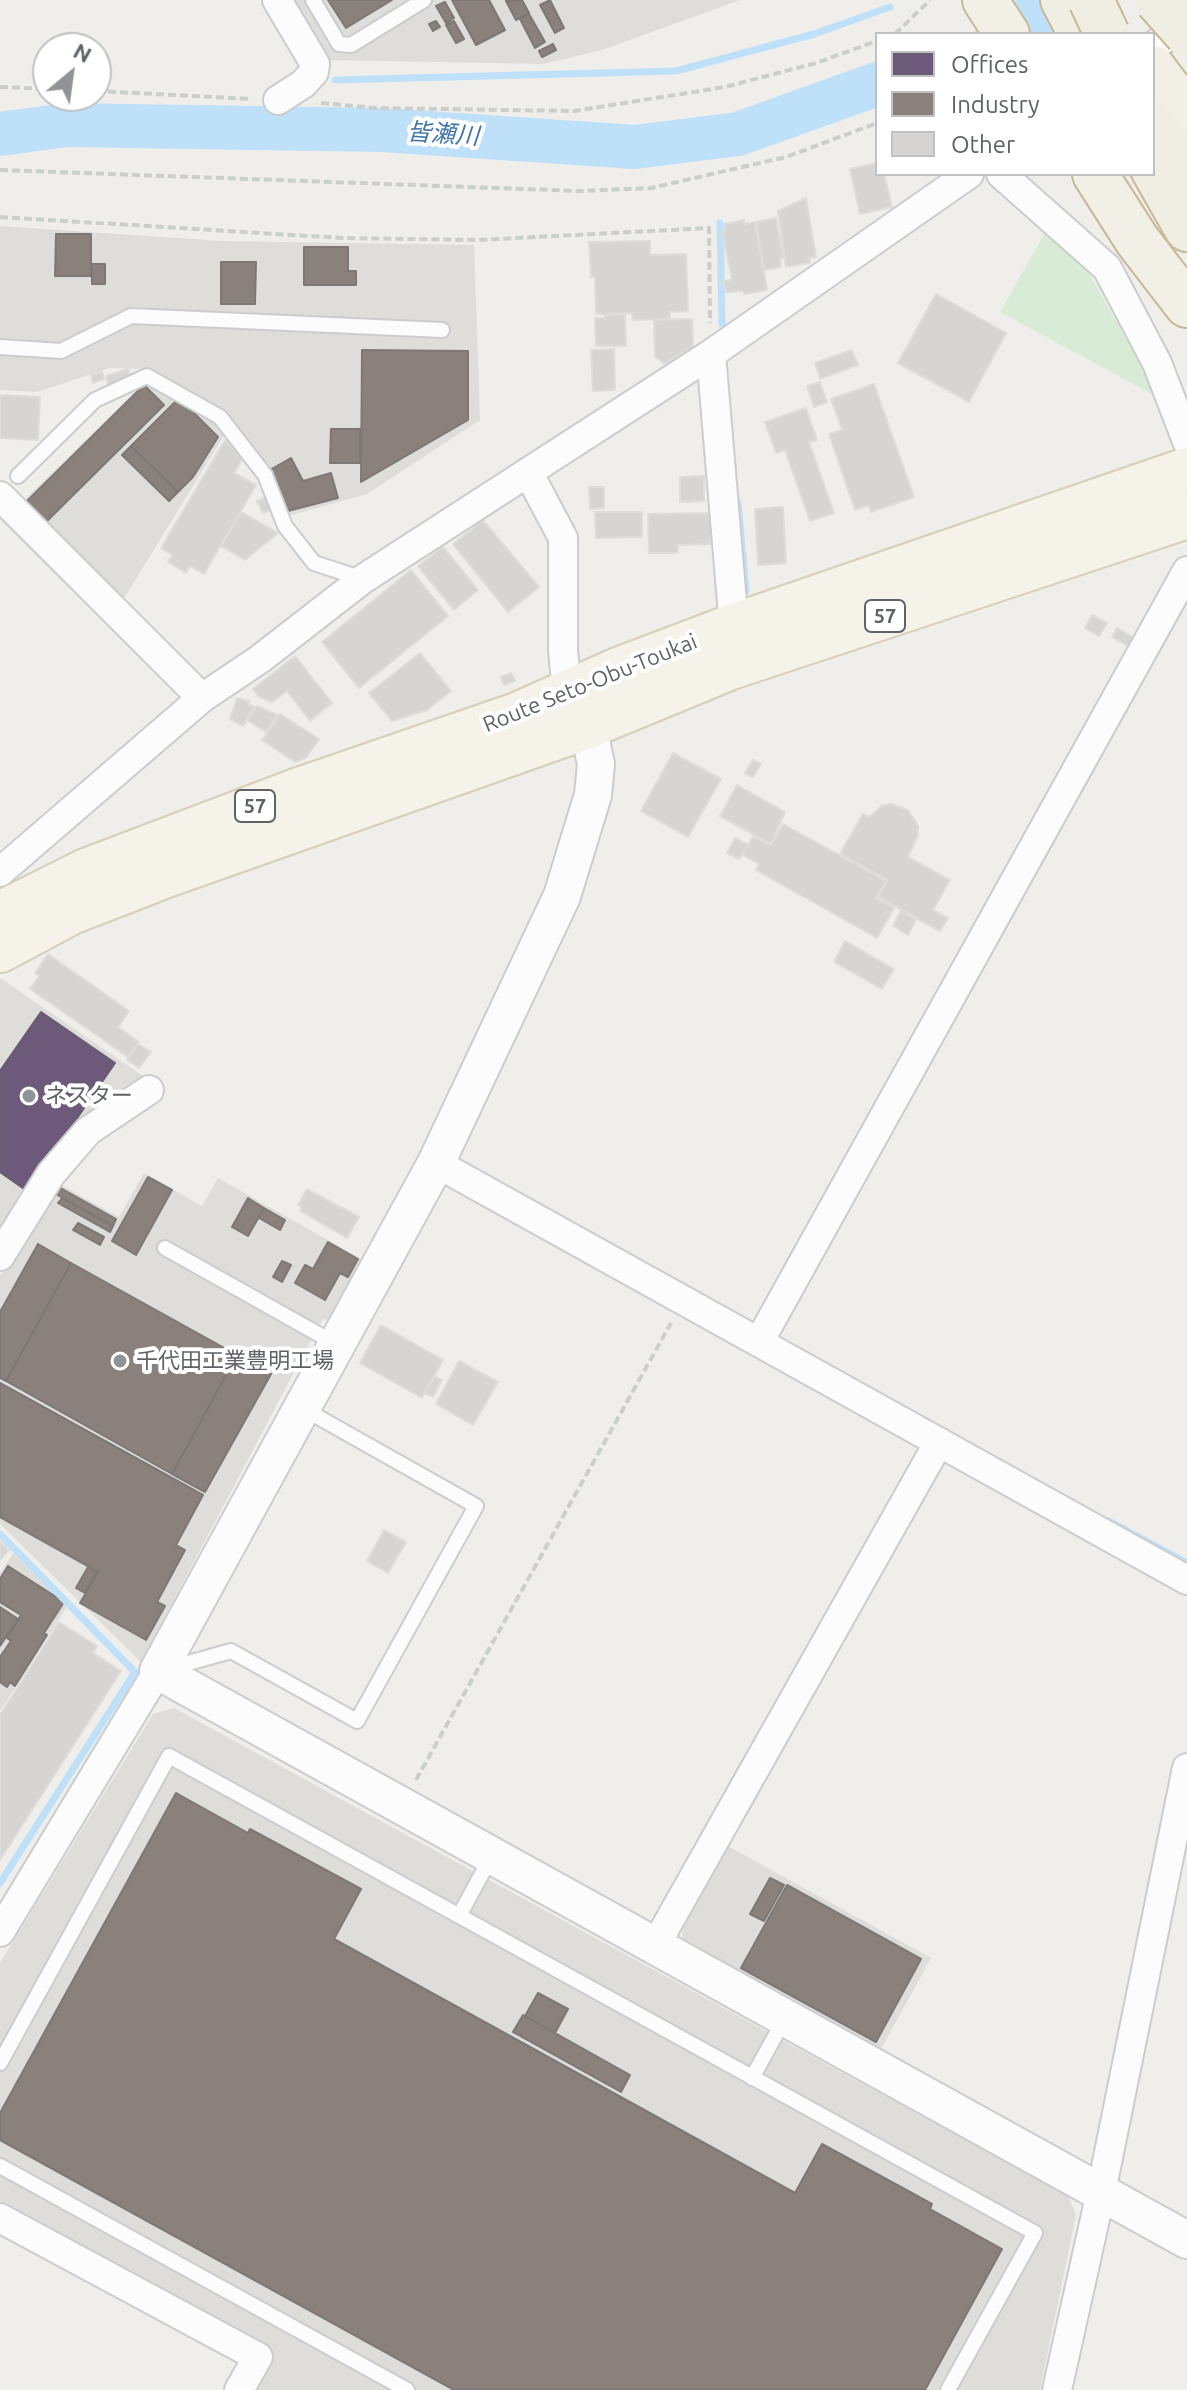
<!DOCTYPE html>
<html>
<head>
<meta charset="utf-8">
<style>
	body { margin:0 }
	#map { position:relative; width:1187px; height:2390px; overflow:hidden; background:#efeeea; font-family:Ubuntu,sans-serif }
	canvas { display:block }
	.legend { position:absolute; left:875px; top:32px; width:280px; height:144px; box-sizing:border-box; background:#fff; border:2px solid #bfc1c3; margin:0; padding:10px 14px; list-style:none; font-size:24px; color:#5f6368 }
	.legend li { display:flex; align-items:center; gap:16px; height:40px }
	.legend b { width:40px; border:2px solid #bfc1c3 }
	.north { position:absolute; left:32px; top:32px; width:80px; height:80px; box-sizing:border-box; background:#fff; border:2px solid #bfc1c3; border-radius:50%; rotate:29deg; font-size:22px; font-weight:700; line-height:32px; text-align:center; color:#5f6368 }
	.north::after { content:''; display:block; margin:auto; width:28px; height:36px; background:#919496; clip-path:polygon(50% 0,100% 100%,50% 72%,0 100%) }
</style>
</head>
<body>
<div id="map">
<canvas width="1187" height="2390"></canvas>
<ul class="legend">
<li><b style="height:22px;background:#6d597a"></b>Offices</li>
<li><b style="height:22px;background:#8a817c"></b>Industry</li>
<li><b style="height:22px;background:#d6d5d3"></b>Other</li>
</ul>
<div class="north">N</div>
</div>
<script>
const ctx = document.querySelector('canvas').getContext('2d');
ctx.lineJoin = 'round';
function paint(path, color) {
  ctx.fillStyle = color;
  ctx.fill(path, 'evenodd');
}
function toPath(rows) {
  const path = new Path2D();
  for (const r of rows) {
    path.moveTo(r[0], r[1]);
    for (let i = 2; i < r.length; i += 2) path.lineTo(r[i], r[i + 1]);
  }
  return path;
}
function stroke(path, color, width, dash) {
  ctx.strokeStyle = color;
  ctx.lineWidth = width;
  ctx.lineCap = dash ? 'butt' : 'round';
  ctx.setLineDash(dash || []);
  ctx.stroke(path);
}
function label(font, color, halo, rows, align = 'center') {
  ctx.font = font + ' Ubuntu,"Noto Sans JP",sans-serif';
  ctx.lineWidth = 8;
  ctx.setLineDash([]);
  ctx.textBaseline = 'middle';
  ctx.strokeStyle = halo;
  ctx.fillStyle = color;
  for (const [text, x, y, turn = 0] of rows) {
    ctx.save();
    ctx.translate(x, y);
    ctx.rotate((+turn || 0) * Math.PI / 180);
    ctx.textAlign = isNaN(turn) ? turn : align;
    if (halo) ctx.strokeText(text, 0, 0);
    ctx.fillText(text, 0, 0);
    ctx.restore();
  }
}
paint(toPath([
	[292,0,740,0,602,50,543,64,327,60],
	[0,226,222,241,474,245,480,420,367,494,288,516,261,456,228,414,149,369,110,368,37,392,0,390],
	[147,380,181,397,226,432,120,605,20,504],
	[0,978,146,1078,0,1240],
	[144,1173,202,1206,218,1178,363,1260,329,1321,323,1319,301,1359,141,1662,0,1524,0,1276,54,1181,119,1217],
	[13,1553,68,1605,0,1711,0,1573],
	[174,1708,1068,2196,1076,2215,1040,2390,251,2390,271,2355,0,2207,0,1963,153,1714],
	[724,1844,931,1958,881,2049,683,1940,681,1924]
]), '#dfddda');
paint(toPath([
	[1045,233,1087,270,1150,381,1152,394,1000,312]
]), '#d8ebd6');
const offices = toPath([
	[41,1012,115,1063,27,1191,0,1172,0,1071,41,1012]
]);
paint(offices, '#6d597a');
stroke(offices, '#695c75', 2);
const industry = toPath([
	[328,0,392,0,346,28,328,0],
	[452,0,489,0,505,30,476,45,452,0],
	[522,0,529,13,516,20,506,1,522,0],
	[550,0,564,28,555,33,540,5,550,0],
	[445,2,454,18,446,23,436,6,445,2],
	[529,14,545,42,535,48,520,19,529,14],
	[436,21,440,27,433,31,429,24,436,21],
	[454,21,464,39,456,43,446,25,454,21],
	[553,44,556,50,542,57,539,51,553,44],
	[56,234,91,234,91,276,55,276,56,234],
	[304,247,348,247,348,271,356,271,356,285,304,285,304,247],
	[221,262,256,262,255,304,221,304,221,262],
	[92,264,105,264,105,284,92,284,92,264],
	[362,350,468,351,468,420,361,482,362,350],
	[144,385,164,405,45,523,25,503,144,385],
	[179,398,218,437,193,477,178,492,131,446,179,398],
	[331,429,360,429,360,463,330,463,331,429],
	[131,446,178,492,169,501,122,455,131,446],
	[291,458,303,481,331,473,338,498,288,511,268,471,291,458],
	[148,1177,172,1190,136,1255,112,1241,148,1177],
	[57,1186,116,1219,113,1226,54,1193,57,1186],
	[62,1198,113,1226,110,1232,58,1203,62,1198],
	[248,1198,264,1208,248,1236,232,1227,248,1198],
	[264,1208,285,1220,280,1230,259,1218,264,1208],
	[78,1223,104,1237,100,1245,73,1230,78,1223],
	[328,1242,358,1259,348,1277,340,1273,325,1300,295,1283,305,1265,313,1269,328,1242],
	[38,1244,71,1263,6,1381,0,1378,0,1312,38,1244],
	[282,1261,291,1265,282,1282,273,1277,282,1261],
	[71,1263,237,1355,172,1474,6,1381,71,1263],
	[237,1355,271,1374,205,1492,172,1474,237,1355],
	[0,1383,203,1495,176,1545,185,1550,157,1602,165,1606,146,1640,80,1603,98,1572,0,1517,0,1383],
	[8,1566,64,1602,44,1633,47,1635,15,1686,10,1682,7,1687,0,1682,0,1657,11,1641,7,1638,21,1615,0,1602,0,1579,8,1566],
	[88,1567,96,1572,85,1593,76,1588,88,1567],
	[0,1607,18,1619,0,1646,0,1607],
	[176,1793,248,1833,250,1829,361,1889,334,1939,795,2193,822,2144,932,2204,930,2209,1002,2249,925,2390,454,2390,0,2140,0,2113,176,1793],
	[770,1878,784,1885,764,1921,750,1914,770,1878],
	[787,1885,921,1959,876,2042,741,1968,787,1885],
	[538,1993,568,2009,555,2033,525,2016,538,1993],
	[523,2015,630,2075,621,2092,513,2032,523,2015]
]);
paint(industry, '#8a817c');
stroke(industry, '#7d7876', 2);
stroke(toPath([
	[335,80,676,71,814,34,890,7],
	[720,223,722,324],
	[738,502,746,591],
	[1109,1521,1187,1563],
	[0,1534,135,1672,0,1883]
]), '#bfe0f9', 7);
stroke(toPath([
	[997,34,1069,0],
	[0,134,67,125,383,130,635,147,738,134,877,84]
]), '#bfe0f9', 44);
const building = toPath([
	[877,163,877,174,884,174,892,207,860,214,850,169,877,163],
	[806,198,816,257,809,258,810,263,786,267,778,211,806,198],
	[776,218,783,258,780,258,781,267,764,270,756,222,776,218],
	[744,220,744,224,755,222,767,290,744,294,744,291,726,292,723,281,732,280,722,230,725,230,724,224,744,220],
	[650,241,650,255,686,254,688,311,670,312,670,319,633,320,632,313,596,314,595,276,591,277,589,242,650,241],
	[936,294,1006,333,969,402,898,363,936,294],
	[625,314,626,346,596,346,595,318,605,318,605,315,625,314],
	[692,319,693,346,664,364,655,356,654,320,692,319],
	[614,349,615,390,593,391,591,350,614,349],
	[852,350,858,365,820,379,815,363,852,350],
	[128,369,131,378,108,385,106,376,128,369],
	[102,372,104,379,93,383,91,375,102,372],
	[820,382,827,402,814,407,807,386,820,382],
	[874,384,914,497,871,512,869,505,855,510,829,434,842,430,831,399,874,384],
	[0,395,40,397,38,440,0,438,0,395],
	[806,408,817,440,809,442,834,513,810,521,785,450,776,453,765,422,806,408],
	[225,440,243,458,234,473,256,485,204,574,190,566,186,573,168,562,172,555,161,548,225,440],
	[704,476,704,501,680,502,680,477,704,476],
	[589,487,604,487,604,508,590,509,589,487],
	[267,497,273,509,263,513,257,501,267,497],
	[783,507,786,563,758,565,755,509,783,507],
	[241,512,278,533,245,560,221,546,241,512],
	[595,512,642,512,642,537,596,538,595,512],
	[710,513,709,518,712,518,713,538,710,538,710,544,678,545,678,553,649,553,648,514,710,513],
	[483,520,539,587,508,612,453,544,483,520],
	[443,547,478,590,454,610,418,566,443,547],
	[411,570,448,616,359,688,322,642,411,570],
	[1092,615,1107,623,1099,636,1085,628,1092,615],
	[1117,628,1136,639,1131,648,1112,637,1117,628],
	[420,653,451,691,427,710,392,721,369,693,420,653],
	[295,656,332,703,310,721,287,691,272,702,259,697,253,689,295,656],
	[511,673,515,681,504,685,501,677,511,673],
	[237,698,250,701,248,704,254,707,243,726,230,719,237,698],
	[257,706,277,715,266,732,247,720,257,706],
	[280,714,319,739,306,758,295,762,262,740,280,714],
	[673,753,721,779,688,837,641,811,673,753],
	[753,760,761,764,753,777,745,773,753,760],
	[737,785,785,812,771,844,720,816,737,785],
	[891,804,908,810,918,826,918,835,908,857,950,880,933,910,948,918,940,931,878,897,887,880,840,854,863,814,869,817,882,806,891,804],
	[783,824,886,881,876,898,894,908,877,938,756,870,759,864,743,855,753,836,771,845,783,824],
	[735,838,748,845,739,859,727,853,735,838],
	[901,911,916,919,908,935,893,926,901,911],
	[845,941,894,969,882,989,834,962,845,941],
	[48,954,129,1011,118,1027,139,1042,128,1057,30,989,39,976,35,973,48,954],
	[138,1044,151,1052,139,1068,127,1060,138,1044],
	[307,1189,359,1217,347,1238,300,1211,302,1207,298,1205,307,1189],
	[381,1325,443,1360,422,1398,360,1363,381,1325],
	[459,1361,498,1382,473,1425,436,1404,459,1361],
	[435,1376,442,1380,433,1397,425,1393,435,1376],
	[384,1530,406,1542,388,1573,367,1561,384,1530],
	[0,1541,9,1550,0,1560,0,1541],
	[59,1622,97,1646,93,1653,121,1671,0,1860,0,1715,59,1622]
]);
paint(building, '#d6d5d3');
stroke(building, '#deddd9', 2);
const service = toPath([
	[313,0,339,44,351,45,424,0],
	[0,347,61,351,131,316,442,330],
	[18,476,95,400,147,376,220,417,265,475,285,526,314,563,363,579],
	[165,1248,336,1344],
	[167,1669,231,1651,357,1721,476,1506,302,1408],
	[459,1916,491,1857],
	[0,2063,169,1756,1035,2233,948,2390],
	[752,2078,785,2018],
	[0,2166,407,2390]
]);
const minor = toPath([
	[277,0,315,64,314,72,303,84,278,100],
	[1153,46,1187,24],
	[1001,174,1107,268,1157,363,1187,441],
	[711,354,734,626],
	[528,472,563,538,563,650,567,693,574,704],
	[0,496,202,698],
	[0,872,202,698,260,659,363,579,711,354,969,174],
	[436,1163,1187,1580],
	[0,1256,51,1174,88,1131,149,1090],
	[759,1342,1187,571],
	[0,1932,158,1671],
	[655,1946,939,1442],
	[0,2218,258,2357,239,2390],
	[1057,2390,1101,2192,1187,1768]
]);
const tertiary = toPath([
	[588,726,596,764,593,795,562,896,436,1163,158,1671,1187,2240]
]);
const primary = toPath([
	[0,914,86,871,299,790,517,715,618,670,734,626,1187,470],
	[0,950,71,912,169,874,588,726,731,667,1187,516]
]);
const trunk = toPath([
	[985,0,1007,34],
	[1153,68,1187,113],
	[1095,174,1137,240,1187,305]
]);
const motorway = toPath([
	[1063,0,1081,34],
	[1153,125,1187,169],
	[1153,169,1187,229]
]);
stroke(service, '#cbcccc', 18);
stroke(minor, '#cbcccc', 32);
stroke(tertiary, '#cbcccc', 40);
stroke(primary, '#d7ceb8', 48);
stroke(trunk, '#c8b996', 48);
stroke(motorway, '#c8b996', 48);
stroke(toPath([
	[895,34,930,0],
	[0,87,48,89],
	[96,91,252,99],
	[321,103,375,108,574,111,725,87,816,63,877,41],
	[0,170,579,191,651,188,786,157,877,123],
	[0,217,342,238,477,240,709,228,710,323],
	[416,1780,671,1323]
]), '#cacfcc', 4, [8, 4]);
stroke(service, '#fdfcfc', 14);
stroke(minor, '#fdfcfc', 28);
stroke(tertiary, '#fdfcfc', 36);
stroke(primary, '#f4f2e9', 44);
stroke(trunk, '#f2f0e6', 44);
stroke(motorway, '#f0ede3', 44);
const motorwayBridge = toPath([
	[1091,0,1107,34],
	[1157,0,1187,34]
]);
stroke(motorwayBridge, '#c8b996', 48, []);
stroke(motorwayBridge, '#f0ede3', 44);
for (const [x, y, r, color] of [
	[29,1096,8,"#919496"],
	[120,1361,8,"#919496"]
]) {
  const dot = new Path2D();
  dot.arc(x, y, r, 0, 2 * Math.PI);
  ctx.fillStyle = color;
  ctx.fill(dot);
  stroke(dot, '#fff', 3);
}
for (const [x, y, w] of [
	[885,616,40],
	[255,806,40]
]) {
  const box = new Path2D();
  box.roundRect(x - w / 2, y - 16, w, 32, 6);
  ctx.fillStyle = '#fff';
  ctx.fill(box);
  stroke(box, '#5f6368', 2);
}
label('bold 20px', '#5f6368', null, [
	["57",885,616],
	["57",255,806]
]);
label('22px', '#5f6368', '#fff', [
	["Route Seto-Obu-Toukai",590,683,-22]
]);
label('22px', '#5f6368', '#fff', [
	["ネスター",45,1096],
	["千代田工業豊明工場",136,1361]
], 'left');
label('italic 24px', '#4174aa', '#fff', [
	["皆瀬川",443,134,4]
]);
</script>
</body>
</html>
